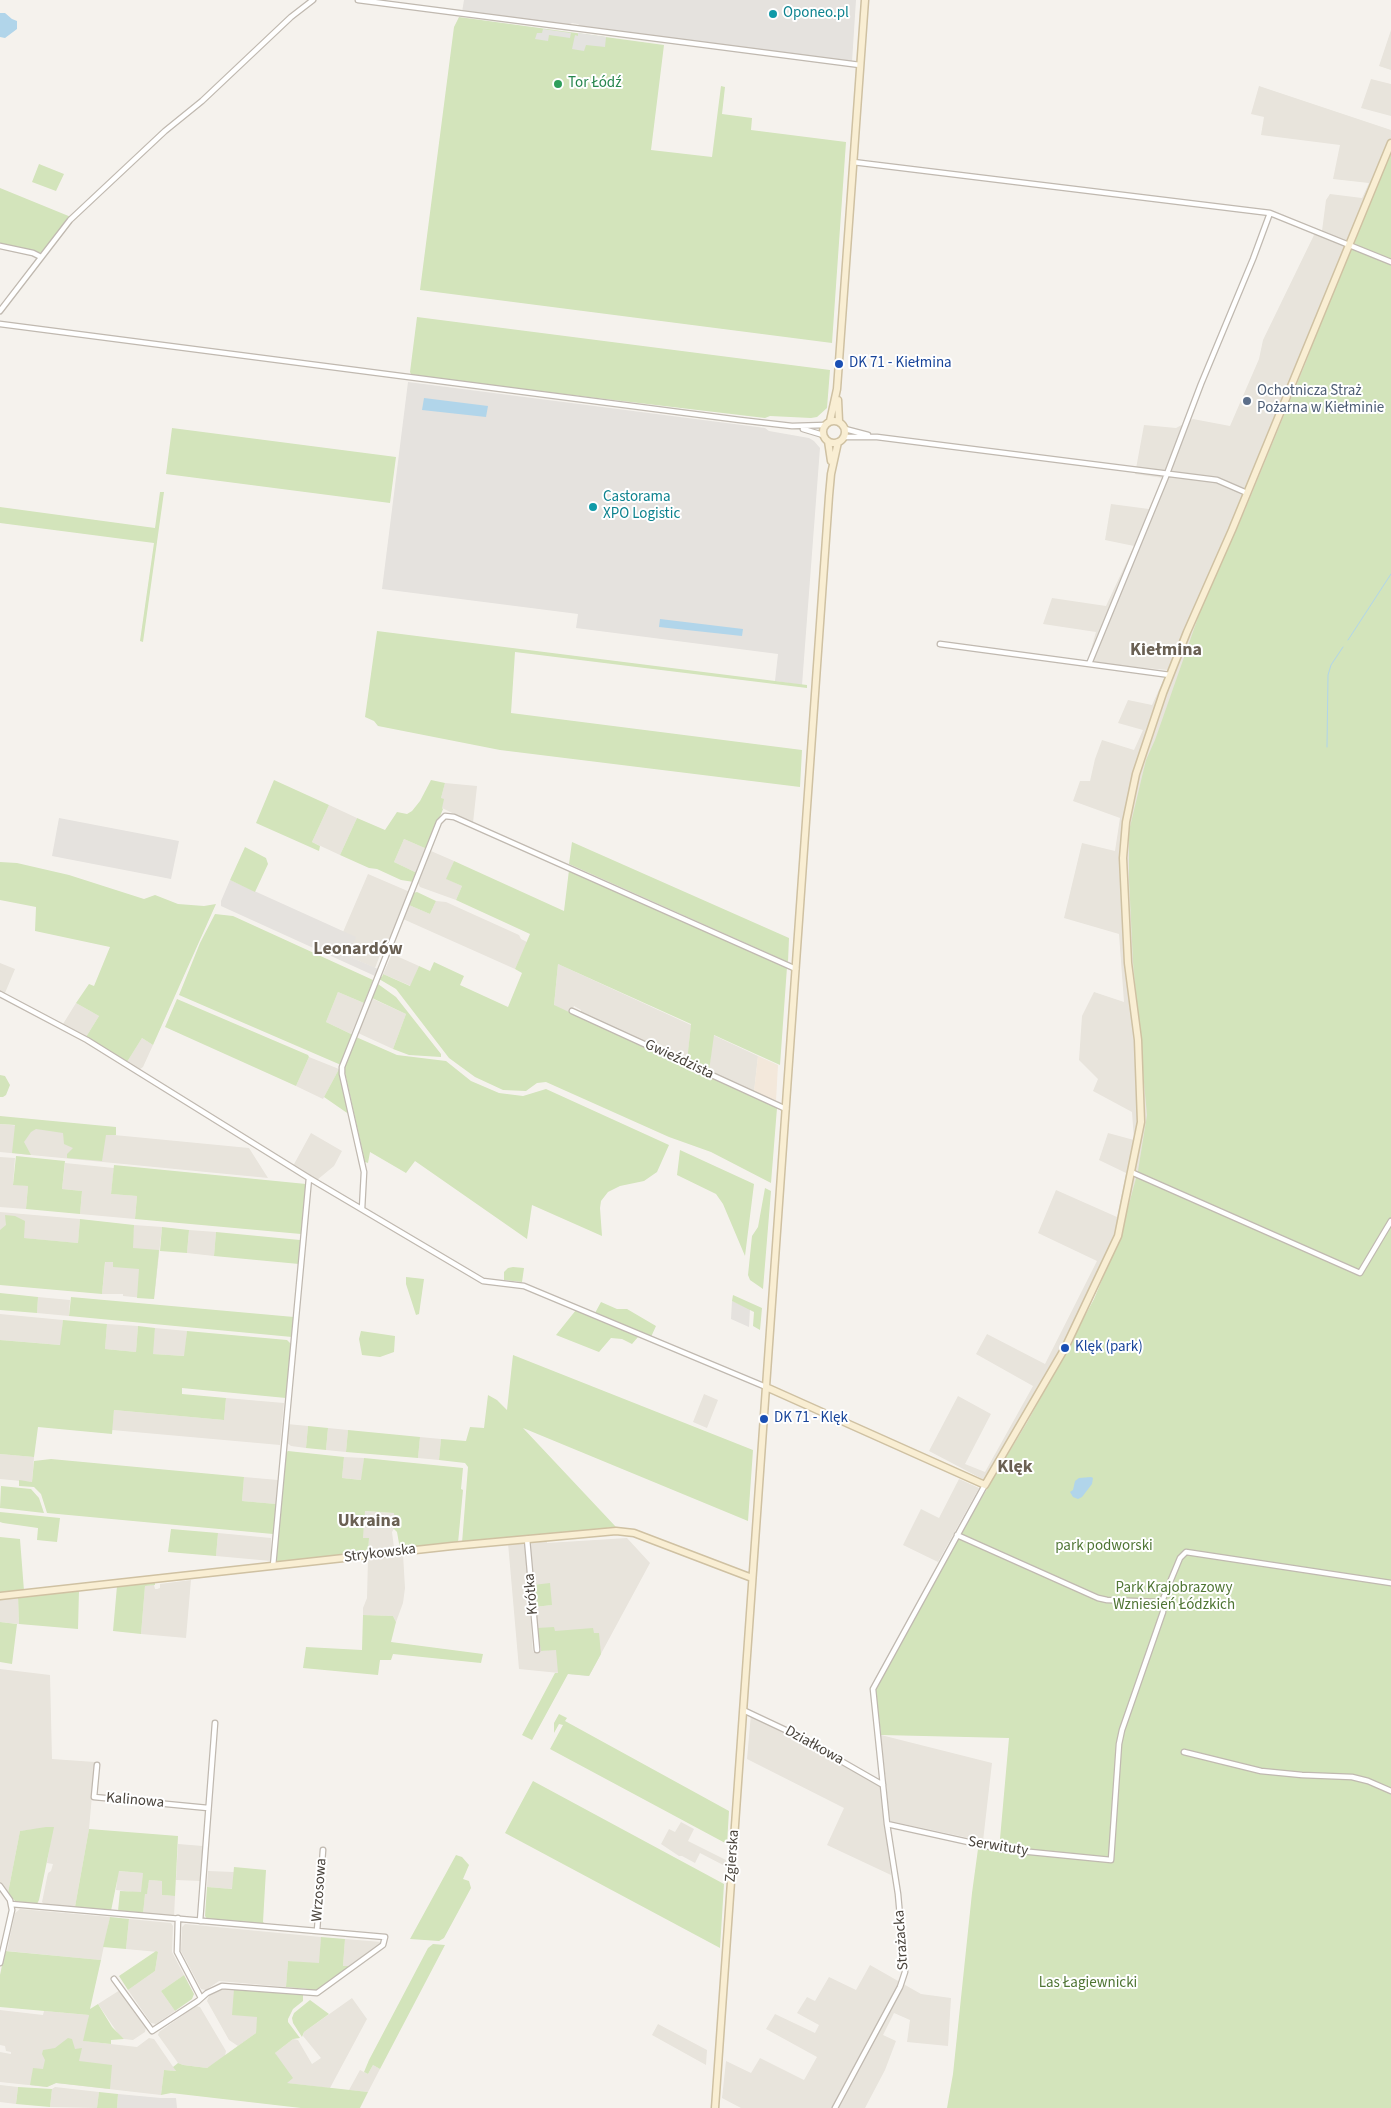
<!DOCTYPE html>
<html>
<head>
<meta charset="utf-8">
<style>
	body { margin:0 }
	canvas { display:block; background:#f5f2ed }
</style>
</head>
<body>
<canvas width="1391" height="2108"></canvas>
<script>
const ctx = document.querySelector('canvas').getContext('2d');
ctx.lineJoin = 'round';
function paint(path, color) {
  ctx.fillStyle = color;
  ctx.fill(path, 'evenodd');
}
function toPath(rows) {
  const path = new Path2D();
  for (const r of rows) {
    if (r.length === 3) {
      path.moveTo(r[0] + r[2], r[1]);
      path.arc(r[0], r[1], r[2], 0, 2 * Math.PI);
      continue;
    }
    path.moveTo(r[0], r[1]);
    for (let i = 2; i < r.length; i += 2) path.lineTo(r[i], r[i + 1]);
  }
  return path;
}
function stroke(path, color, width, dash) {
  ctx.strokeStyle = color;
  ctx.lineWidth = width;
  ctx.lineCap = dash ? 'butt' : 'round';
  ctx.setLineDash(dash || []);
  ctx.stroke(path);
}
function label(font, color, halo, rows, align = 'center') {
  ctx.font = font + ' "Source Sans 3",sans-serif';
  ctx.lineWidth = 4;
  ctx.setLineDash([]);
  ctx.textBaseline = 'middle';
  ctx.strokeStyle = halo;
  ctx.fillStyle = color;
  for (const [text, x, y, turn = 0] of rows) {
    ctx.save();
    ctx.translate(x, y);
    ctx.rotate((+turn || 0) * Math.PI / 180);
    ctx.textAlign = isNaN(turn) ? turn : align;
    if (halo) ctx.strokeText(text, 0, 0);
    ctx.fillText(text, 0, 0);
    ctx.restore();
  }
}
paint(toPath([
	[1391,30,1391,70,1379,66],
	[1371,79,1391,84,1391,116,1361,108],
	[1259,86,1391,130,1391,207,1236,1113,1109,1263,1060,1372,1048,1510,990,1483,929,1451,958,1396,991,1414,965,1464,985,1472,1033,1386,976,1354,987,1334,1045,1364,1097,1261,1038,1233,1056,1190,1117,1217,1126,1173,1099,1160,1108,1133,1134,1140,1132,1112,1093,1091,1098,1079,1079,1060,1082,1016,1094,992,1124,1002,1119,934,1064,918,1082,843,1115,851,1120,818,1073,801,1080,781,1090,781,1095,759,1102,740,1134,750,1143,730,1118,723,1128,700,1152,705,1168,670,1087,663,1096,632,1043,624,1052,598,1106,606,1134,546,1105,540,1111,504,1149,509,1163,478,1135,474,1144,425,1176,428,1193,419,1230,426,1259,359,1263,340,1314,235,1322,231,1326,200,1330,194,1362,198,1369,183,1333,179,1340,145,1261,135,1264,117,1251,114],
	[445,783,477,786,473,823,442,808,441,798],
	[329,805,357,818,340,855,312,842],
	[404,839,427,849,417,873,394,862],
	[431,851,454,861,447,879,462,886,456,900,420,887,418,883],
	[368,874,410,892,386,952,382,950,375,968,348,956,343,932],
	[436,901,446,902,519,935,521,939,527,942,515,969,403,919,409,905,430,914],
	[392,954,419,966,411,986,383,974],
	[0,963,15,969,5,993,0,992],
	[558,964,691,1025,687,1061,581,1013,581,1010,574,1006,571,1013,554,1006],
	[338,992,364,1003,351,1034,326,1022],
	[371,998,406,1014,393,1049,358,1033],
	[76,1003,99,1016,86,1037,63,1024],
	[713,1035,758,1056,754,1092,709,1071],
	[142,1038,153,1045,143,1067,139,1070,127,1062],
	[309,1057,339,1069,323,1099,296,1086],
	[0,1124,249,1148,268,1178,0,1152],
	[311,1133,342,1151,334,1166,317,1180,293,1166],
	[0,1157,15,1158,13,1184,28,1186,26,1209,0,1207],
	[65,1163,114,1168,111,1194,137,1196,135,1219,80,1214,82,1191,62,1189],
	[0,1212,80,1219,78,1243,0,1236],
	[134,1225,162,1227,154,1299,123,1296,123,1294,102,1294,107,1245,132,1248],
	[189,1230,216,1232,214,1256,187,1253],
	[38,1297,70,1300,69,1316,37,1313],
	[0,1314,63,1320,61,1345,0,1340],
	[107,1324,138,1326,136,1352,105,1349],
	[155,1328,187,1331,185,1356,152,1354],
	[704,1394,718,1400,707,1428,693,1422],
	[226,1398,284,1403,280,1445,112,1430,114,1410,224,1420],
	[287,1424,308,1426,306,1448,291,1446,286,1442],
	[328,1428,348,1430,346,1452,326,1450],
	[420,1437,441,1439,439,1460,418,1458],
	[0,1454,34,1457,32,1482,0,1479],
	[344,1457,364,1458,362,1480,342,1478],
	[244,1477,278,1480,276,1504,242,1501],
	[959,1479,979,1488,938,1562,903,1545,921,1509,939,1518],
	[364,1511,395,1513,395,1527,392,1532,394,1548,368,1551,369,1539,363,1538],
	[218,1533,271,1538,271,1561,216,1556],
	[627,1538,650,1563,589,1676,519,1669,508,1543,525,1541,533,1652,556,1649,537,1628,535,1607,552,1605,533,1585,529,1541,547,1540,547,1543],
	[403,1554,405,1588,403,1603,396,1622,393,1616,363,1615,363,1608,367,1598,368,1558],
	[191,1580,186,1638,141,1634,145,1586,154,1585,155,1589,157,1589,160,1588,160,1584],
	[18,1596,19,1624,0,1622,0,1598],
	[0,1669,50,1675,52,1759,95,1762,89,1829,75,1907,44,1904,42,1902,48,1873,51,1871,53,1864,47,1863,53,1827,20,1831,8,1893,0,1883],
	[751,1714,880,1786,891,1875,827,1845,844,1808,747,1759],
	[881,1735,992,1763,983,1841,890,1821],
	[681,1822,694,1829,688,1841,726,1860,725,1866,700,1853,695,1863,682,1856,679,1856,661,1844,669,1829,675,1832],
	[178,1844,203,1846,201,1881,176,1880],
	[118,1871,143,1873,142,1893,116,1890],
	[208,1871,234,1872,233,1889,207,1887],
	[149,1880,162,1881,162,1895,175,1896,174,1917,143,1914,145,1893,147,1893],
	[20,1909,110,1917,101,1960,7,1951,15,1913],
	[129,1919,171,1923,173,1926,172,1952,184,1975,161,1991,175,2011,156,2024,151,2023,128,1990,155,1971,158,1952,126,1949],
	[185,1924,321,1937,320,1964,288,1961,286,1987,219,1981,206,1990,201,1989,181,1951,182,1927],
	[345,1939,382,1942,382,1945,351,1966,343,1966],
	[870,1965,921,1994,951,1998,948,2046,907,2042,910,2020,894,2013,883,2035,896,2041,885,2070,865,2108,741,2108,722,2098,726,2061,751,2073,760,2058,804,2080,817,2057,766,2029,775,2014,815,2033,819,2025,797,2013,807,1997,815,2001,829,1977,856,1990],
	[221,1988,234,1989,258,2017,256,2033,238,2046,229,2040,207,2001,209,1996],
	[120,1990,146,2027,145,2032,133,2040,124,2039,119,2035,98,2004],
	[352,1998,367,2019,330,2088,286,2083,275,2053,293,2039,298,2040,312,2064,321,2058,303,2036,304,2032],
	[196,2006,200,2007,226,2051,225,2056,207,2068,183,2065,178,2063,158,2035,159,2032],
	[0,2010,43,2015,44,2011,89,2015,84,2041,137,2047,149,2038,154,2039,176,2071,164,2070,161,2095,56,2083,47,2087,0,2082,0,2052,11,2054,11,2052,6,2051,5,2046,0,2045],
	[658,2024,707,2050,706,2065,652,2035],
	[373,2065,380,2069,368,2092,349,2090,360,2070,368,2074],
	[0,2085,18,2087,16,2104,0,2102],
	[55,2087,99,2092,97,2108,50,2107,52,2089]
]), '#e8e4dc');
paint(toPath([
	[758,1056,778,1065,776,1101,754,1092]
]), '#f3e8db');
paint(toPath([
	[464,0,856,0,852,62,580,26,578,24,572,23,567,26,462,12],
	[408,382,765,428,769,431,809,438,814,441,820,448,802,685,775,681,778,654,576,628,578,614,382,589],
	[59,818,179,841,171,879,52,856],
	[230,880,356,937,348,956,378,969,375,976,221,906,221,901],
	[732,1301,750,1309,749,1327,731,1319],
	[118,2094,161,2098,176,2098,177,2108,117,2108]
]), '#e5e2de');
paint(toPath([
	[459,17,664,45,651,150,712,157,721,86,725,87,722,114,752,118,751,130,846,142,832,343,420,290,454,27],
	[1391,154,1391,2108,947,2108,953,2074,972,1893,978,1849,999,1850,1009,1738,881,1735,875,1687,958,1537,1028,1421,1066,1351,1094,1299,1120,1237,1138,1171,1147,1115,1133,962,1129,878,1129,831,1146,760,1155,740,1208,589,1245,510,1306,362,1341,267],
	[39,164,64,174,56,191,32,182],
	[0,188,71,217,42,253,0,243],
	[417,317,830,370,827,408,817,417,811,418,770,416,765,418,412,376,410,372],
	[172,428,396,457,390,503,166,474],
	[160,492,164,492,143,642,140,641,154,543,0,523,0,507,155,528],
	[377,631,807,685,807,688,515,652,511,713,802,750,800,787,500,750,378,726,374,721,365,717],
	[274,780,329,805,312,842,320,846,319,851,256,823],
	[431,780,445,783,441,798,444,799,442,808,443,809,427,849,404,839,394,862,417,873,414,882,401,880,377,869,369,868,340,855,357,818,385,830,397,812,407,814,412,811,420,801],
	[572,842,789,938,788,962,569,864],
	[245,847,266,858,268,864,255,892,230,880],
	[454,861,564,911,569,870,787,967,780,1065,714,1035,709,1071,687,1061,691,1024,558,964,554,1005,777,1108,771,1183,711,1152,669,1137,546,1082,537,1083,526,1091,503,1090,475,1077,449,1058,396,989,379,979,380,976,382,977,383,974,410,986,419,966,430,971,434,962,464,976,460,985,508,1007,522,973,515,969,530,934,456,900,462,886,446,879],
	[0,862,17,863,69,875,144,899,155,895,178,904,204,906,216,904,153,1045,142,1038,127,1062,86,1037,99,1016,76,1003,89,984,94,986,110,947,35,931,36,907,0,900],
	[417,892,436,901,430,914,409,905,413,893],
	[215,914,233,916,373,980,364,1003,338,992,326,1022,353,1035,341,1065,179,995,200,943],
	[378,984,396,997,441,1054,441,1057,409,1055,393,1049,406,1014,372,998],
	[177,999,308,1055,309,1057,296,1086,165,1027],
	[356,1037,397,1055,446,1061,471,1081,499,1093,523,1096,546,1089,669,1145,657,1172,644,1181,620,1186,608,1192,601,1201,600,1208,602,1236,532,1205,527,1239,415,1161,406,1173,370,1152,368,1163,365,1162,344,1068],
	[339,1069,340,1078,350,1115,324,1097],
	[0,1075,5,1076,10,1085,6,1095,3,1097,0,1097],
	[0,1116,116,1127,116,1135,106,1135,102,1161,67,1158,67,1154,73,1148,64,1144,63,1133,36,1129,31,1132,24,1142,31,1155,12,1153,15,1125,0,1124],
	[680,1150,754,1184,745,1256,723,1204,716,1194,677,1175],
	[16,1156,65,1161,62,1189,82,1191,80,1214,26,1209,28,1186,13,1185],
	[114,1165,306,1184,301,1234,135,1219,137,1196,111,1194],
	[765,1188,771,1191,763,1289,750,1280,748,1275,752,1236,758,1227],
	[5,1215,15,1216,25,1221,24,1238,78,1243,80,1219,134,1225,133,1248,159,1250,154,1299,137,1298,139,1269,113,1267,113,1262,105,1262,102,1294,0,1285,0,1230,6,1225],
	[162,1227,189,1230,187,1253,160,1251],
	[216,1232,300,1240,299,1264,214,1256],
	[513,1267,524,1268,522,1282,504,1280,504,1272,508,1268],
	[406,1277,424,1279,419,1314,416,1315,406,1284],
	[0,1293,38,1297,37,1313,0,1310],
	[733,1295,762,1308,760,1330,753,1326,754,1312,732,1301],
	[71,1297,294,1317,292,1337,69,1316],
	[601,1302,617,1309,627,1309,656,1326,651,1337,595,1313],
	[576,1310,638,1337,632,1344,622,1339,611,1338,599,1352,556,1335],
	[63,1320,107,1324,105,1349,136,1352,138,1326,155,1328,153,1354,184,1356,187,1331,287,1340,291,1344,286,1398,182,1388,182,1394,226,1398,224,1420,114,1410,112,1434,38,1427,34,1457,0,1454,0,1340,60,1345],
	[361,1331,395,1336,394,1352,380,1357,362,1355,359,1339],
	[513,1355,753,1450,748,1521,523,1428,616,1527,462,1543,468,1467,465,1463,439,1460,441,1439,466,1441,470,1427,484,1428,488,1395,497,1400,507,1410],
	[308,1426,328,1428,326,1450,306,1448],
	[348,1430,420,1437,418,1458,346,1452],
	[288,1451,344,1457,342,1478,361,1480,364,1458,463,1468,461,1489,463,1490,458,1543,400,1549,397,1532,393,1528,395,1526,394,1513,365,1511,363,1538,369,1538,368,1553,277,1562,275,1560,284,1454],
	[51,1459,244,1477,242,1501,276,1504,273,1534,47,1513,41,1494,34,1487,19,1486,19,1480,32,1482,34,1461],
	[1,1486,31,1489,39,1498,44,1513,0,1508],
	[0,1512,60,1518,57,1542,37,1540,38,1528,3,1523,0,1522],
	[171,1529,218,1533,216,1556,168,1552],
	[0,1537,20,1539,24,1591,0,1593],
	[155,1581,155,1585,145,1586,141,1634,113,1631,117,1586],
	[550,1583,552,1605,535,1607,533,1585],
	[79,1590,78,1629,19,1624,18,1596],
	[363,1615,393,1616,396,1622,391,1642,483,1654,481,1663,393,1654,391,1660,380,1660,378,1675,303,1668,306,1647,362,1650],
	[0,1622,17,1624,12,1664,0,1662],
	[554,1627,555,1631,593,1628,594,1633,599,1633,601,1654,589,1676,568,1674,532,1740,522,1735,555,1673,558,1673,556,1650,541,1651,540,1645,538,1645,537,1628],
	[559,1714,567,1718,565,1721,729,1811,727,1844,550,1749,563,1725,559,1724,554,1733,554,1723],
	[533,1781,724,1884,720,1948,505,1833],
	[46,1827,54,1827,39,1900,37,1904,16,1902,8,1893,20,1831],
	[89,1829,178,1836,175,1896,162,1895,162,1881,149,1880,147,1894,145,1894,143,1914,118,1911,120,1891,141,1892,143,1873,119,1871,111,1911,75,1907],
	[456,1855,462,1857,469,1865,463,1879,469,1881,471,1888,444,1938,439,1941,410,1939],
	[234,1867,266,1870,263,1922,266,1925,208,1920,205,1916,207,1887,232,1889],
	[110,1917,129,1919,126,1949,103,1947],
	[321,1937,345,1939,343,1966,351,1966,315,1992,309,1992,309,1989,286,1987,288,1961,319,1963],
	[433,1944,445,1945,380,2069,373,2065,368,2074,364,2072,369,2060,428,1948],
	[5,1951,101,1960,90,2009,98,2004,112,2027,124,2039,111,2040,111,2044,83,2041,89,2015,0,2007,0,1975],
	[156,1951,158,1952,155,1971,128,1990,119,1976],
	[184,1975,194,1994,192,1999,175,2011,161,1991],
	[234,1989,303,1995,303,2001,293,2009,288,2019,288,2022,300,2038,293,2039,275,2053,293,2078,287,2083,368,2092,360,2108,301,2108,171,2093,161,2095,164,2070,176,2071,173,2067,178,2063,183,2065,207,2068,256,2033,257,2017,232,2015],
	[310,2000,329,2014,304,2032,302,2037,293,2023,292,2018,294,2013],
	[68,2038,72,2039,75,2049,82,2048,79,2061,112,2065,110,2089,56,2083,47,2087,30,2085,33,2068,43,2069,45,2060,42,2054,43,2050,55,2048],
	[18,2087,52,2089,50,2107,16,2104],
	[99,2092,118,2094,117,2108,97,2108]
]), '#d3e4bb');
paint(toPath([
	[543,29,571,33,570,38,549,35,548,41,535,39,537,33,542,33],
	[578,33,606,37,605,47,586,45,584,51,572,49,575,35,578,36]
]), '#e4e3e0');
paint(toPath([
	[0,13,5,13,12,19,17,21,17,29,5,38,0,37],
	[424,398,488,406,486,417,422,410],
	[660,619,743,629,742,636,659,627],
	[1091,1477,1093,1478,1092,1484,1082,1497,1078,1499,1073,1497,1070,1492,1073,1490,1075,1481,1079,1478]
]), '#b1d5ea');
stroke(toPath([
	[1348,640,1391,574],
	[1327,747,1328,675,1331,665,1343,647]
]), '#b1d5ea', 1);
const street = toPath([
	[358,0,860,65],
	[853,162,1270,213,1391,262],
	[0,246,33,253,41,257],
	[0,311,70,220,165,131,202,101,291,17,313,0],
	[0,324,740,420,792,426,825,425],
	[803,429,823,435],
	[845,429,868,435],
	[844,437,877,437,1217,480,1247,493],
	[940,644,1089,664],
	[1170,675,1089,664,1165,479,1201,384,1253,259,1270,213],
	[0,994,87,1040,309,1178,483,1281,524,1286,766,1387],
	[572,1011,786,1109],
	[1131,1172,1360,1273,1391,1221],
	[362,1209,364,1172,342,1074,342,1067,439,822,445,816,454,817,796,969],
	[957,1535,1098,1598,1107,1600,1159,1602,1163,1599,1180,1558,1186,1552,1391,1583],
	[527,1539,537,1650],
	[273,1566,309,1178],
	[743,1710,794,1734,883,1785],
	[1184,1752,1261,1771,1302,1775,1352,1777,1368,1781,1391,1791],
	[97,1765,94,1797,208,1808],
	[887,1824,1000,1849,1111,1860,1119,1744,1122,1730,1163,1612,1163,1607,1159,1602],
	[0,1886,10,1900,12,1910,0,1963],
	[11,1904,385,1937,383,1945,317,1993,222,1986,207,1993,198,2001,152,2031,114,1979],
	[178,1918,177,1952,201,1998],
	[200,1921,215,1723],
	[317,1931,323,1850],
	[835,2108,900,1987,905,1972,898,1894,887,1824,873,1689,985,1485]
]);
const secondary = toPath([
	[838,400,839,421],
	[834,432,11],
	[830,421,837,389,865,0],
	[828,441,831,461],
	[766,1387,985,1485,1065,1348,1118,1236,1141,1122,1138,1040,1128,963,1123,858,1126,822,1136,774,1163,693,1187,632,1232,530,1391,143],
	[0,1596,452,1546,616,1531,634,1533,752,1578],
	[715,2108,829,496,831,474,838,442]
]);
stroke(street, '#c0b9b0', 7);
stroke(secondary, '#cfc1a2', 9);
stroke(street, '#fff', 4.5);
stroke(secondary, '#f9eed3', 6);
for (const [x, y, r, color] of [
	[773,14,5,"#0f9aa8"],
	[558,84,5,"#2e9e5b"],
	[839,364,5,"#1a4fb4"],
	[1247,401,5,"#5c6f8a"],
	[593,507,5,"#0f9aa8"],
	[1065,1348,5,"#1a4fb4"],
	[764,1419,5,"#1a4fb4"]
]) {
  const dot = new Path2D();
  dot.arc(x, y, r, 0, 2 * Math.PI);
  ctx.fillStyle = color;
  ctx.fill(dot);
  stroke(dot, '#fff', 2);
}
label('15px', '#0d838f', '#fff', [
	["Oponeo.pl",783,14],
	["Castorama",603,498],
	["XPO Logistic",603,515]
], 'left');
label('15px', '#27864d', '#fff', [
	["Tor Łódź",568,84]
], 'left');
label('15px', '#164399', '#fff', [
	["DK 71 - Kiełmina",849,364],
	["Klęk (park)",1075,1348],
	["DK 71 - Klęk",774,1419]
], 'left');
label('15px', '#4e5e75', '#fff', [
	["Ochotnicza Straż",1257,392],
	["Pożarna w Kiełminie",1257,409]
], 'left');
label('15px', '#49433b', '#fff', [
	["Gwieździsta",679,1060,25],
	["Strykowska",380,1554,-7],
	["Krótka",532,1594,-95],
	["Działkowa",814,1746,29],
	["Kalinowa",135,1801,5],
	["Serwituty",998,1847,9],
	["Zgierska",733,1856,-86],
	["Wrzosowa",320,1890,-86],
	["Strażacka",902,1940,-94]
]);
label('15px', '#4f7534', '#fff', [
	["park podworski",1104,1547],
	["Park Krajobrazowy",1174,1589],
	["Wzniesień Łódzkich",1174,1606],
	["Las Łagiewnicki",1088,1984]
]);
label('bold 18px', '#6a6053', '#fff', [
	["Kiełmina",1166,651],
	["Leonardów",358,950],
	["Klęk",1015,1468],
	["Ukraina",369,1522]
]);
</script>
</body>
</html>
